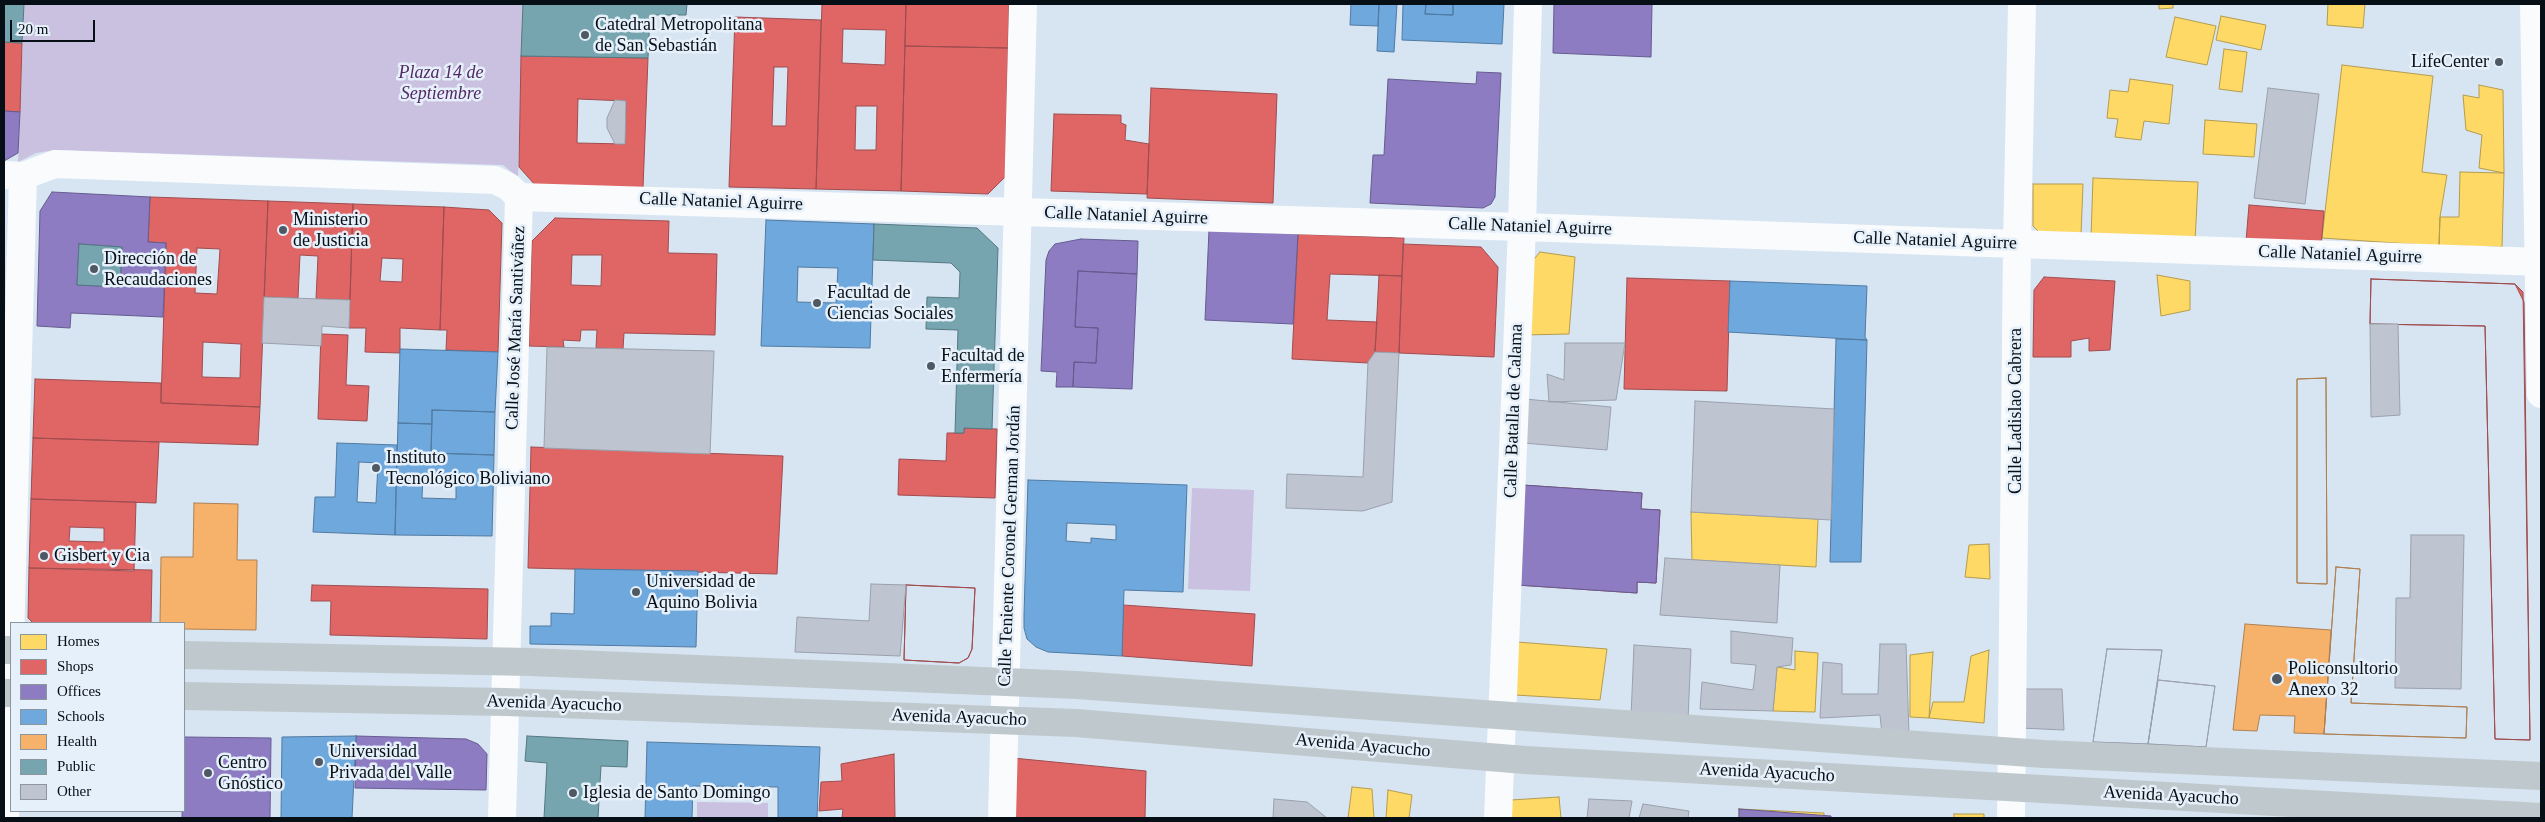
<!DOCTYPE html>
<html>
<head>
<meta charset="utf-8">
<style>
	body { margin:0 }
	#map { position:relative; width:2545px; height:822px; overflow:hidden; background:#d7e4f2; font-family:Georgia,serif }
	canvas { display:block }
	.frame { position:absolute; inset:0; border:5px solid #060e16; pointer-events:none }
	.legend { position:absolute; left:10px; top:622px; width:175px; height:190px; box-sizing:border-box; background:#e6f0fa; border:1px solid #8c969f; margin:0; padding:6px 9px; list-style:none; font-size:15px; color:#060e16 }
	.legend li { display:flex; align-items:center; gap:10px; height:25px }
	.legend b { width:25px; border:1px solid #8c969f }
	.scale { position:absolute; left:10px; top:20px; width:85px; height:22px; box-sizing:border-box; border:2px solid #060e16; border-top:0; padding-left:6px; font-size:15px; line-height:18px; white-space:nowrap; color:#060e16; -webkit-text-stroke:4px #e6f0fa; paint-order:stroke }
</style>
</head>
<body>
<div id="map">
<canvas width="2545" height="822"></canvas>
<div class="frame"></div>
<ul class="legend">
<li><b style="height:14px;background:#ffd966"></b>Homes</li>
<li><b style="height:14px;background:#e06666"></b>Shops</li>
<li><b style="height:14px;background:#8e7cc3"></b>Offices</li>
<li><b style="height:14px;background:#6fa8dc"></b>Schools</li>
<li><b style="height:14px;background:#f6b26b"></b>Health</li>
<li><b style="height:14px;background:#76a5af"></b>Public</li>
<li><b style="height:14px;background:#bec5d1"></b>Other</li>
</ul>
<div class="scale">20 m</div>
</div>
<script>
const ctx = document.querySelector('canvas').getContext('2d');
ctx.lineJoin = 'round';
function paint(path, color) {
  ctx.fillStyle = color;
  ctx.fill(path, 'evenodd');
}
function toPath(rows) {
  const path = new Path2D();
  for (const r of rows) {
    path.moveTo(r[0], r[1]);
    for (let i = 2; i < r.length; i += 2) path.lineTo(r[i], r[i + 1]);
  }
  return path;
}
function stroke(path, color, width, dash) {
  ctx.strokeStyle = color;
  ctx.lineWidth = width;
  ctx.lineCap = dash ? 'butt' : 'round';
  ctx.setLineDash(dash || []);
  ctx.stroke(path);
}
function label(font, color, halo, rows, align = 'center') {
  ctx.font = font + ' Georgia,serif';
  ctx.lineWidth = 5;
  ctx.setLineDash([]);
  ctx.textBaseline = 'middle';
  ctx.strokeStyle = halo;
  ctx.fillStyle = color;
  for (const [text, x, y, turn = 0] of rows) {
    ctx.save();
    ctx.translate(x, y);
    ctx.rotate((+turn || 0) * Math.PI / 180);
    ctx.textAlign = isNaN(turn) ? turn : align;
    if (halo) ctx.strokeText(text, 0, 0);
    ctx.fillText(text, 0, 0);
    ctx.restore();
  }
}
paint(toPath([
	[24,4,523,4,518,177,503,165,55,150,36,153,18,162],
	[1192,488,1254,490,1250,591,1188,589],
	[697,802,768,803,768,818,697,818]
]), '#cac0df');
const homes = toPath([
	[2159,4,2173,4,2173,8,2159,9,2159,4],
	[2328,4,2365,4,2363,28,2327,25,2328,4],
	[2221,16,2266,25,2261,50,2216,40,2221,16],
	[2175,17,2216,26,2207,65,2166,57,2175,17],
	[2224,49,2247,52,2242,92,2219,89,2224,49],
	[2342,65,2433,76,2422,172,2447,175,2440,217,2439,246,2322,238,2342,65],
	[2130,79,2173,85,2169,124,2144,121,2141,140,2115,137,2118,119,2107,118,2110,90,2128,92,2130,79],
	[2479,85,2503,90,2504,173,2479,168,2482,135,2466,130,2463,95,2479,98,2479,85],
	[2205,120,2257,124,2254,157,2203,154,2205,120],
	[2460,172,2504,173,2502,247,2439,246,2440,217,2459,217,2460,172],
	[2093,178,2198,182,2195,242,2091,238,2093,178],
	[2033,184,2083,184,2081,235,2041,234,2033,226,2033,184],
	[1540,252,1575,257,1569,334,1524,335,1525,270,1540,252],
	[2157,275,2190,281,2190,310,2161,316,2157,275],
	[1691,512,1818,519,1816,567,1692,560,1691,512],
	[1989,544,1990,579,1965,577,1969,545,1989,544],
	[1517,642,1607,649,1600,700,1515,695,1517,642],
	[1989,650,1984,723,1929,718,1933,702,1964,702,1971,656,1989,650],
	[1795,651,1818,653,1815,712,1773,711,1777,667,1795,670,1795,651],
	[1933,652,1929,718,1910,717,1910,655,1933,652],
	[1352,787,1372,789,1374,818,1348,818,1352,787],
	[1388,790,1412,795,1409,818,1386,818,1388,790],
	[1559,797,1561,818,1511,818,1511,800,1559,797],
	[1739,809,1824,813,1824,818,1739,818,1739,809],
	[1954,814,1984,814,1984,818,1954,818,1954,814]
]);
paint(homes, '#ffd966');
stroke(homes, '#b49c4e', 1);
const shops = toPath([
	[822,4,906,4,901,191,816,189,822,4],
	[843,29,886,30,885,65,842,63,843,29],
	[856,106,877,106,876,150,855,150,856,106],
	[906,4,1009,4,1008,48,905,46,906,4],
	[735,17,821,20,816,189,729,187,735,17],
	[774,67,788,67,786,126,772,126,774,67],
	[4,42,22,43,20,112,4,111,4,42],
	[905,46,1008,48,1005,177,988,194,901,191,905,46],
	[521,56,648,58,643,188,536,186,519,167,521,56],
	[578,99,626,101,625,144,577,143,578,99],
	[1151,88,1277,94,1273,203,1147,198,1151,88],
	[1054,114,1121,115,1121,123,1126,125,1125,140,1149,144,1147,194,1051,191,1054,114],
	[150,197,268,201,260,407,161,403,166,243,148,242,150,197],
	[197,248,220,249,217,294,195,293,197,248],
	[203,342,241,344,240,378,202,377,203,342],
	[268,201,353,204,350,300,316,299,318,256,300,255,298,298,264,297,268,201],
	[353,204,444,207,440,330,400,328,400,353,365,352,366,328,349,328,353,204],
	[382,258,403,259,402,282,380,281,382,258],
	[2249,205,2324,211,2321,247,2246,241,2249,205],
	[444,207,489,210,502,223,498,352,446,350,447,330,440,330,444,207],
	[555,218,669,221,668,253,717,254,715,335,624,333,623,349,596,348,597,330,581,330,580,341,563,340,564,347,529,346,532,241,555,218],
	[572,255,602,255,601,286,571,285,572,255],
	[1298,234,1404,238,1402,276,1330,274,1327,320,1377,322,1375,352,1368,363,1292,359,1298,234],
	[1403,244,1481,247,1498,267,1494,357,1399,353,1403,244],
	[1379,275,1402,276,1399,353,1375,352,1379,275],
	[2044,277,2115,281,2110,350,2089,351,2089,338,2071,341,2071,357,2033,357,2034,290,2044,277],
	[1627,278,1730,281,1727,391,1624,389,1627,278],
	[2371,279,2515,284,2523,292,2530,740,2495,739,2485,326,2370,324,2371,279],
	[2371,279,2515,284,2524,302,2530,740,2495,739,2485,326,2370,324,2371,279],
	[321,334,348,335,346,385,369,386,367,421,318,419,321,334],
	[35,379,161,383,161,403,260,407,258,445,33,438,35,379],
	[964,428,997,429,995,498,898,495,899,459,946,461,947,433,964,433,964,428],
	[33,438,159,442,156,503,31,499,33,438],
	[531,447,783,456,777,574,528,568,531,447],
	[1522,485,1642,493,1641,509,1660,510,1656,583,1637,582,1637,593,1517,585,1522,485],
	[31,499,136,502,134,571,29,568,31,499],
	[70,527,104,528,104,542,69,541,70,527],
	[29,568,152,570,151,623,33,623,28,618,29,568],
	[312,585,488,589,487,639,330,635,331,601,311,601,312,585],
	[906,585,975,588,972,649,968,658,959,663,904,660,906,585],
	[906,585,975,588,972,649,968,658,959,663,904,660,906,585],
	[1123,605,1255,614,1252,666,1122,656,1123,605],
	[894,754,895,818,842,818,843,809,819,811,821,782,842,781,841,764,894,754],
	[1013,758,1146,771,1145,818,1011,818,1013,758]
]);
paint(shops, '#e06666');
stroke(shops, '#9f4c4e', 1);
const offices = toPath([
	[1554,4,1652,4,1651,57,1553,53,1554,4],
	[1477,72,1501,73,1495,197,1491,204,1483,208,1370,203,1373,155,1384,155,1388,79,1476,84,1477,72],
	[4,111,20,112,18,153,4,161,4,111],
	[52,192,150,197,148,242,166,243,163,317,71,313,70,328,37,326,40,211,52,192],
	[79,244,122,247,120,287,77,285,79,244],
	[1209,230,1298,234,1293,324,1205,320,1209,230],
	[1081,239,1138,241,1137,274,1078,271,1075,327,1098,328,1096,363,1074,362,1073,387,1056,387,1057,372,1041,371,1046,260,1049,251,1055,244,1081,239],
	[1078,271,1137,274,1132,389,1073,387,1074,362,1096,363,1098,328,1075,327,1078,271],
	[1522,485,1642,493,1641,509,1660,510,1656,583,1637,582,1637,593,1517,585,1522,485],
	[356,736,466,739,478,744,487,754,486,790,355,788,356,736],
	[184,737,271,738,270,818,182,818,184,737],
	[1739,809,1831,816,1831,818,1739,818,1739,809]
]);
paint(offices, '#8e7cc3');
stroke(offices, '#655b8f', 1);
const schools = toPath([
	[1351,4,1379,4,1378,26,1350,25,1351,4],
	[1379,4,1397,4,1394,52,1377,51,1379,4],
	[1403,4,1426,4,1425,14,1453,15,1453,4,1504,4,1502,44,1402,40,1403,4],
	[1426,4,1453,4,1453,15,1425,14,1426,4],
	[766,220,874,224,870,348,761,346,766,220],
	[798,267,838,268,836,303,797,302,798,267],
	[1730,281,1867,286,1865,337,1867,340,1728,332,1730,281],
	[1836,339,1867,340,1861,562,1830,562,1836,339],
	[400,349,498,352,495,412,432,410,432,424,398,423,400,349],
	[432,410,495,412,494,455,431,453,432,410],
	[398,423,432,424,431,453,494,455,492,536,395,535,398,423],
	[423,475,456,476,456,499,422,498,423,475],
	[337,443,397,445,395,535,313,532,315,497,335,497,337,443],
	[359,462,378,463,376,503,357,502,359,462],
	[1028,480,1187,485,1183,592,1124,590,1122,656,1048,652,1036,647,1027,639,1024,628,1024,615,1028,480],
	[1067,523,1116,525,1116,540,1091,538,1091,543,1066,541,1067,523],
	[575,569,698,571,696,647,530,644,530,626,551,626,551,613,574,614,575,569],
	[356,736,352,818,281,818,282,737,356,736],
	[647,742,820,747,817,818,778,818,778,787,693,786,692,818,645,818,647,742]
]);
paint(schools, '#6fa8dc');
stroke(schools, '#507aa1', 1);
const health = toPath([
	[2326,378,2327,584,2297,583,2297,379,2326,378],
	[2326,378,2327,584,2297,583,2297,379,2326,378],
	[194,503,238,504,237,560,257,560,256,630,184,629,184,623,160,623,161,557,193,557,194,503],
	[2336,567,2360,569,2351,703,2467,707,2466,738,2324,734,2336,567],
	[2336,567,2360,569,2351,703,2467,707,2466,738,2324,734,2336,567],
	[2245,624,2331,630,2324,734,2294,733,2295,716,2260,715,2257,731,2233,730,2245,624]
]);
paint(health, '#f6b26b');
stroke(health, '#ae8152', 1);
const public = toPath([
	[4,4,24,4,22,43,4,42,4,4],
	[523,4,687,4,686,15,650,15,648,58,521,56,523,4],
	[874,224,977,228,998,248,992,429,964,428,964,433,955,433,958,330,926,329,927,297,959,298,960,272,951,263,873,260,874,224],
	[79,244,122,247,120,287,77,285,79,244],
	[527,736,628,741,627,767,601,766,598,818,544,818,547,763,525,761,527,736]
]);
paint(public, '#76a5af');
stroke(public, '#547881', 1);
const building = toPath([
	[2268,88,2319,94,2305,204,2254,198,2268,88],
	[615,100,626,101,625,144,615,144,607,128,607,118,615,100],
	[264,297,350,300,349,328,322,326,321,346,262,343,264,297],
	[2370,324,2398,324,2400,415,2371,417,2370,324],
	[1565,343,1625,343,1616,400,1549,402,1547,374,1564,380,1565,343],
	[547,347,714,351,710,454,544,448,547,347],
	[1375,352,1399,353,1392,502,1363,511,1286,508,1287,474,1363,477,1368,362,1375,352],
	[1525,399,1611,407,1607,450,1523,443,1525,399],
	[1695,401,1834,409,1831,520,1691,512,1695,401],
	[2411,535,2464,535,2461,689,2395,688,2396,598,2410,598,2411,535],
	[1665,558,1780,565,1777,623,1660,615,1665,558],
	[871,584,906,585,900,656,795,652,797,617,869,621,871,584],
	[1731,631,1793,638,1791,665,1777,667,1773,711,1700,709,1702,682,1753,690,1756,665,1731,663,1731,631],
	[1880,644,1906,644,1909,734,1882,735,1880,715,1820,718,1823,662,1842,664,1842,694,1878,694,1880,644],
	[1634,645,1691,649,1688,720,1631,717,1634,645],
	[2107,649,2162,650,2148,744,2093,742,2107,649],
	[2107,649,2162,650,2148,744,2093,742,2107,649],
	[2158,680,2215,686,2206,747,2148,744,2158,680],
	[2158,680,2215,686,2206,747,2148,744,2158,680],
	[2022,689,2062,689,2064,730,2021,728,2022,689],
	[1274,799,1307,802,1327,818,1273,818,1274,799],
	[1589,799,1632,801,1629,818,1587,818,1589,799],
	[1643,804,1689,811,1688,818,1639,818,1643,804]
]);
paint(building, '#bec5d1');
stroke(building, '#9aa0ac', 1);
stroke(toPath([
	[2534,4,2541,394],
	[4,175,23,176,55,164,495,180,509,187,519,197],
	[519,197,1522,227,2541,262],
	[5,818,23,176],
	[502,818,519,197],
	[1002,818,1023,4],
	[1498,818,1522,227,1528,4],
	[2011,818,2017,243,2022,4]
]), '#f9fbfd', 28);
stroke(toPath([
	[4,650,11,650],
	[184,655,530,662,1077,685,2044,754,2541,776],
	[4,693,11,693],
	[184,696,506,702,1076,723,1525,760,2541,817]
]), '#bfc9cd', 28);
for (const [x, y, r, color] of [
	[585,35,5,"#4f5963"],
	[2499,62,5,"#4f5963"],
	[283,230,5,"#4f5963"],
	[94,269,5,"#4f5963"],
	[817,303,5,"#4f5963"],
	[931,366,5,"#4f5963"],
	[376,468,5,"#4f5963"],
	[44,556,5,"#4f5963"],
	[636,592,5,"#4f5963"],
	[2277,679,6,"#4f5963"],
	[319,762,5,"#4f5963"],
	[208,773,5,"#4f5963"],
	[573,793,5,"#4f5963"]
]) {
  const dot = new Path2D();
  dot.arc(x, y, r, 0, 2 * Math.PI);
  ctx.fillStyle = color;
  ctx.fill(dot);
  stroke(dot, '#e6f0fa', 2);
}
label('18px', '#060e16', '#e6f0fa', [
	["Catedral Metropolitana",595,25],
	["de San Sebastián",595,46],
	["LifeCenter",2489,62,"right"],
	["Ministerio",293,220],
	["de Justicia",293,241],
	["Dirección de",104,259],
	["Recaudaciones",104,280],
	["Facultad de",827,293],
	["Ciencias Sociales",827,314],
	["Facultad de",941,356],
	["Enfermería",941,377],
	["Instituto",386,458],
	["Tecnológico Boliviano",386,479],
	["Gisbert y Cia",54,556],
	["Universidad de",646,582],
	["Aquino Bolivia",646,603],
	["Policonsultorio",2288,669],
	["Anexo 32",2288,690],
	["Universidad",329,752],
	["Privada del Valle",329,773],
	["Centro",218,763],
	["Gnóstico",218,784],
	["Iglesia de Santo Domingo",583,793]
], 'left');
label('italic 18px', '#522965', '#e6f0fa', [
	["Plaza 14 de",441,73],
	["Septiembre",441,94]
]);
label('18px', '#060e16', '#e6f0fa', [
	["Calle Nataniel Aguirre",721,202,2],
	["Calle Nataniel Aguirre",1126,216,2],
	["Calle Nataniel Aguirre",1530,227,2],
	["Calle Nataniel Aguirre",1935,241,2],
	["Calle Nataniel Aguirre",2340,255,2],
	["Calle José María Santiváñez",516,328,-88],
	["Calle Batalla de Calama",1514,411,-88],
	["Calle Ladislao Cabrera",2016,411,-90],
	["Calle Teniente Coronel German Jordán",1010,546,-88],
	["Avenida Ayacucho",554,704,2],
	["Avenida Ayacucho",959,718,2],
	["Avenida Ayacucho",1363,746,5],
	["Avenida Ayacucho",1767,773,3],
	["Avenida Ayacucho",2171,796,3]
]);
</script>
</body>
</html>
